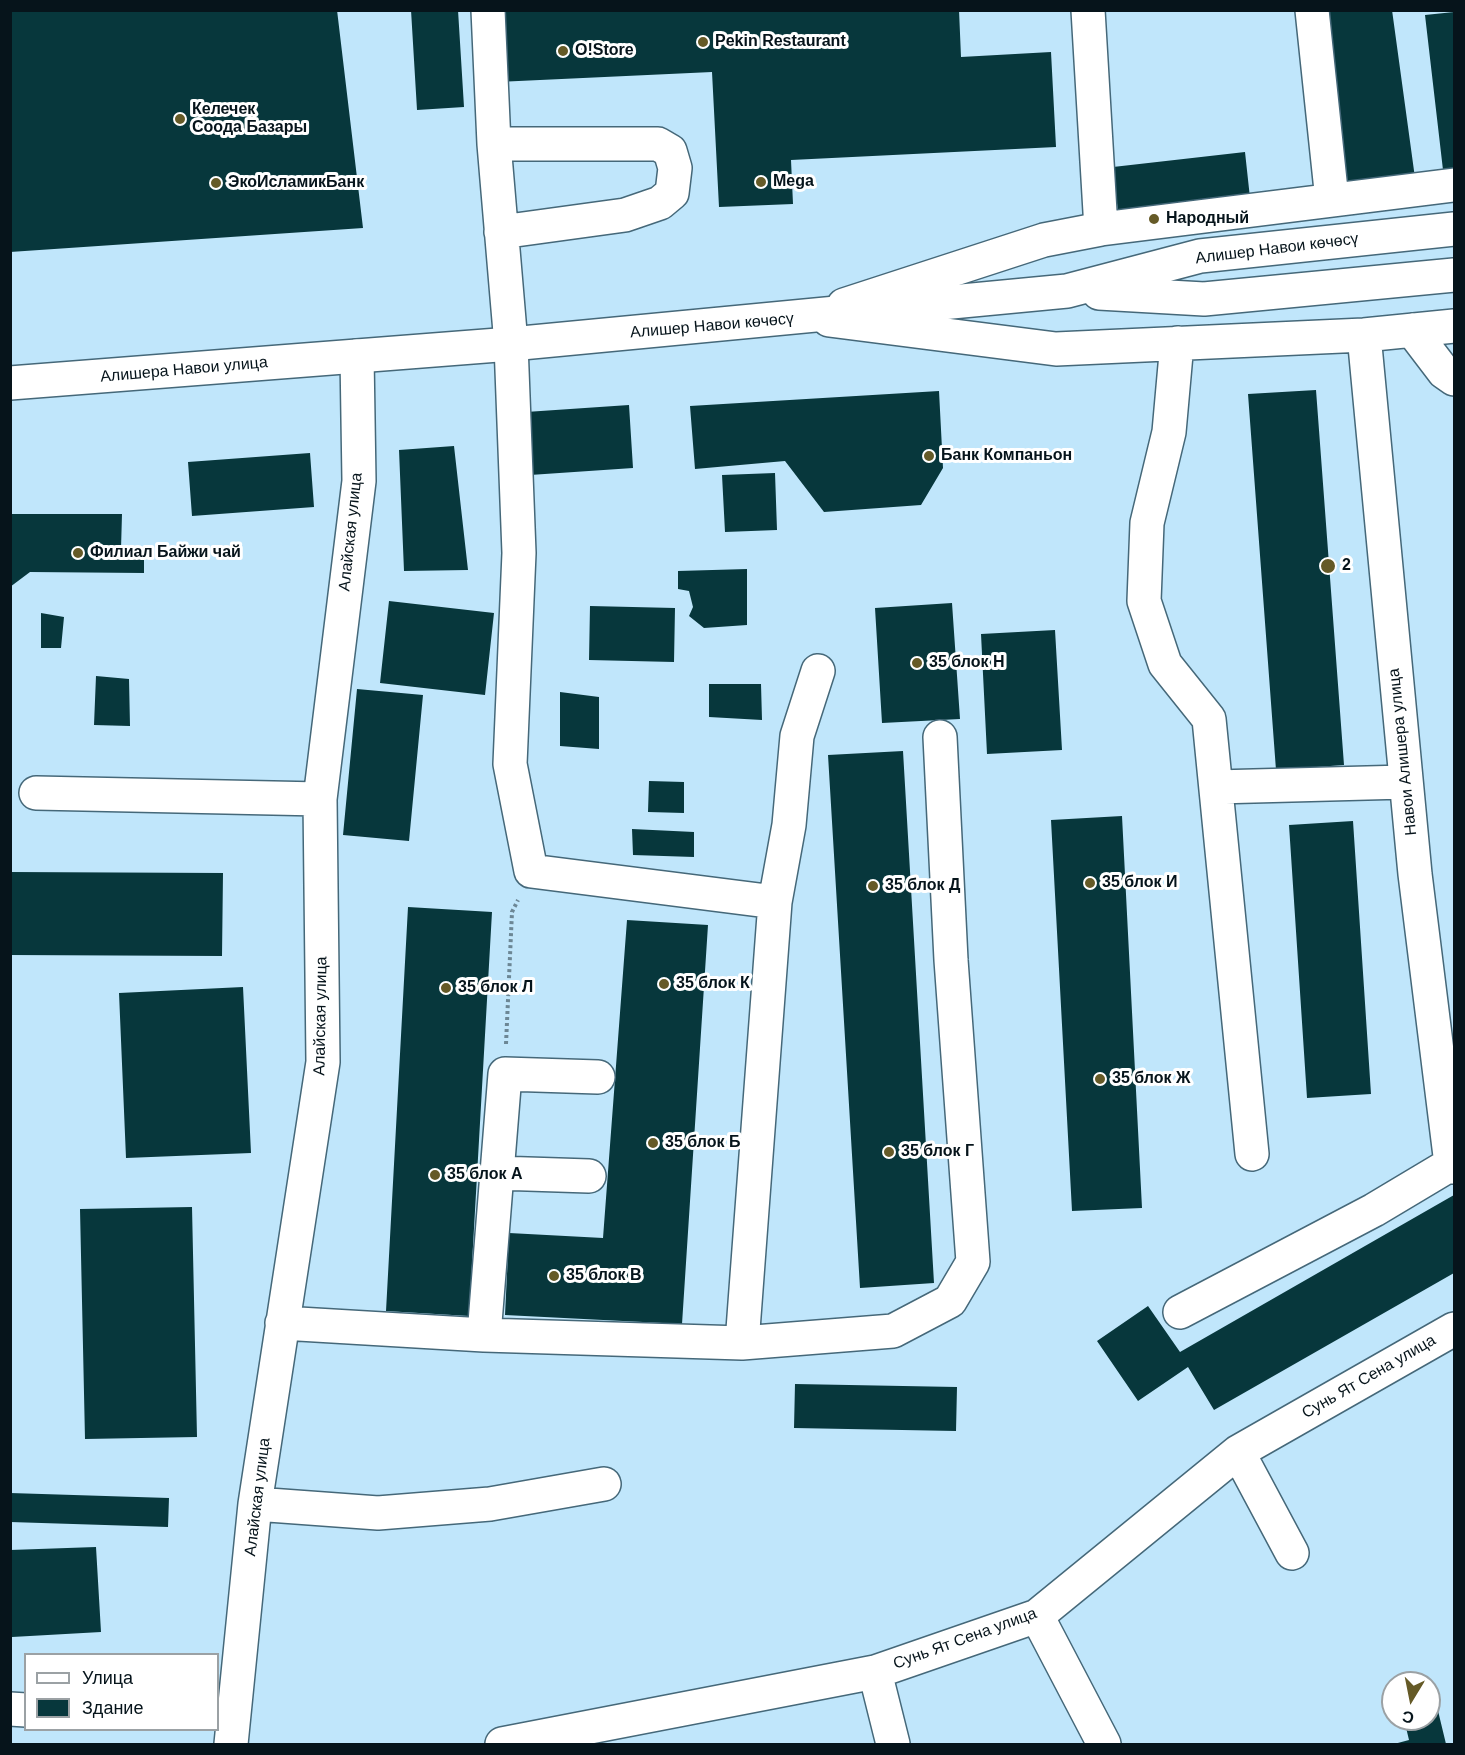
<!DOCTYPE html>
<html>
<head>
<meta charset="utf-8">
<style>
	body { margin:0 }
	#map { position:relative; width:1465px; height:1755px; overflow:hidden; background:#c0e6fb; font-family:Arial,sans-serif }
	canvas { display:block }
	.frame { position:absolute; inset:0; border:12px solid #06141b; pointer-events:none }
	.legend { position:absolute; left:24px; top:1653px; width:195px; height:78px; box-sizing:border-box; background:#fff; border:2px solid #9ba1a4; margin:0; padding:8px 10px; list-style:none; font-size:18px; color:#06141b }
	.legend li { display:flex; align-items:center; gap:12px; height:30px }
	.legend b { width:30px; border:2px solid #9ba1a4 }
	.north { position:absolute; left:1381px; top:1671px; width:60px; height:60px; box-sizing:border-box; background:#fff; border:2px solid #9ba1a4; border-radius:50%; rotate:190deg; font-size:16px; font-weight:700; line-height:24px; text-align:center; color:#06141b }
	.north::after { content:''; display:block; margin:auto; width:21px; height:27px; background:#655a27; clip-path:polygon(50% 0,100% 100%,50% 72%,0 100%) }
</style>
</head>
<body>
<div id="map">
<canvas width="1465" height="1755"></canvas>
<div class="frame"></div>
<ul class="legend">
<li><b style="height:8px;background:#fff"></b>Улица</li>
<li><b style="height:16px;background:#07373c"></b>Здание</li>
</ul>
<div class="north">С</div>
</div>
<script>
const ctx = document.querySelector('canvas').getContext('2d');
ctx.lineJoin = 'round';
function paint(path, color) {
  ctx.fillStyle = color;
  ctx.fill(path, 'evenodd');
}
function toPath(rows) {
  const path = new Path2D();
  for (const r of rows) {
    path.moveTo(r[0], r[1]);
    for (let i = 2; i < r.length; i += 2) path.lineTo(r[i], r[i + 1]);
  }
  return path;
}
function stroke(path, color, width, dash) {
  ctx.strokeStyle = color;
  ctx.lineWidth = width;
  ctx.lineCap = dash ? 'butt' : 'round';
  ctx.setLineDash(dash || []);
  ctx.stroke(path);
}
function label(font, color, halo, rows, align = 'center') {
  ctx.font = font + ' Arial,sans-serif';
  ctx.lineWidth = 6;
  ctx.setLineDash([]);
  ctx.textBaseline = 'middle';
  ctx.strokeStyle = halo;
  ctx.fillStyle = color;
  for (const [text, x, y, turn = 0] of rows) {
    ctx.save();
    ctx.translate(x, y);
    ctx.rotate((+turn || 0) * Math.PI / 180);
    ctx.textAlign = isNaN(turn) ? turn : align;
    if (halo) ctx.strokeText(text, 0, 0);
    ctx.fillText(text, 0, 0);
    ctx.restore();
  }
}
paint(toPath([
	[10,10,337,10,363,228,10,252],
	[411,10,458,10,464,107,417,110],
	[494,10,959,10,961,57,1051,52,1056,147,791,160,793,204,719,207,712,72,497,82],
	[1322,10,1392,10,1415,178,1347,187],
	[1454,12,1454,169,1443,170,1425,15],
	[1245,152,1250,198,1118,212,1113,167],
	[1316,390,1344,765,1276,770,1248,394],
	[939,391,943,468,921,505,824,512,785,461,695,469,690,406],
	[629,405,633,468,530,475,526,412],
	[454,446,468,570,404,571,399,450],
	[310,453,314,507,192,516,188,462],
	[775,473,777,530,725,532,722,475],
	[12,514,122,514,121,549,144,549,144,573,30,572,10,587],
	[747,569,747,625,704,628,689,616,693,607,689,591,678,589,678,571],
	[389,601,494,613,485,695,380,683],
	[952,603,960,719,882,723,875,608],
	[590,606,675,608,674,662,589,660],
	[41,613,64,617,61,648,41,648],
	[1055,630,1062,750,987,754,981,634],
	[96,676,129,679,130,726,94,725],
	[709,684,761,684,762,720,709,717],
	[357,689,423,695,409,841,343,835],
	[560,692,599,697,599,749,560,746],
	[903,751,934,1283,860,1288,828,755],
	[649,781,684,782,684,813,648,812],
	[1122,816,1142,1208,1072,1211,1051,820],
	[1353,821,1371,1094,1307,1098,1289,825],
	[632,829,694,832,694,857,633,855],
	[10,872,223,873,222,956,10,955],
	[408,907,492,912,469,1316,386,1311],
	[627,920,708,925,682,1324,505,1315,509,1233,603,1238],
	[243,987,251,1153,126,1158,119,993],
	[1454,1195,1454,1273,1214,1410,1188,1367,1138,1401,1097,1341,1148,1306,1180,1352],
	[192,1207,197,1437,85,1439,80,1209],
	[795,1384,957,1387,956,1431,794,1428],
	[10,1493,169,1498,168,1527,10,1522],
	[96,1547,101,1632,12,1637,10,1550],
	[1433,1690,1446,1744,1394,1744,1409,1740,1404,1719,1429,1719,1429,1691]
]), '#07373c');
const minor = toPath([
	[488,10,494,144,511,344,519,553,510,764,531,871,775,902],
	[1088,10,1101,229],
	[1312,10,1332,200],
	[494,144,658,144,670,151,675,168,672,193,660,203,625,215,501,232],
	[844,305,1044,240,1101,229,1454,185],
	[829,320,1056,349,1364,335,1454,326],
	[1412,330,1444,372,1454,379],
	[1364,335,1415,874,1451,1164,1454,1167],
	[1177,343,1169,432,1147,523,1144,601,1165,664,1209,719,1252,1154],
	[1216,787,1405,782],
	[36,793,320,799],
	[497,1173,505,1074,598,1077],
	[1180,1312,1374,1210,1451,1164],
	[282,1323,484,1335,742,1343,893,1331,950,1301,973,1262,951,960,940,737],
	[484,1335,497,1173,589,1176],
	[742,1343,775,902,789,825,797,736,818,671],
	[1238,1452,1292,1553],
	[255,1504,378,1513,490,1504,604,1484],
	[1037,1616,1104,1744],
	[875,1672,893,1744],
	[10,1709,26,1710],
	[231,1744,255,1504,323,1062,320,799,359,481,357,356],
	[502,1744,875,1672,1037,1616,1238,1452,1454,1329]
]);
const major = toPath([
	[1099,293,1204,299,1454,275],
	[10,383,511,344,1067,291,1200,256,1454,229]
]);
stroke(minor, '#456879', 36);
stroke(major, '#456879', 36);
stroke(toPath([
	[506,1044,512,912,518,900]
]), '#6c8795', 4, [3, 3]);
stroke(minor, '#fff', 33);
stroke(major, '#fff', 33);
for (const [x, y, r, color] of [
	[703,42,6,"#655a27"],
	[563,51,6,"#655a27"],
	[180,119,6,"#655a27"],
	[761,182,6,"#655a27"],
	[216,183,6,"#655a27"],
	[1154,219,6,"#655a27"],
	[929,456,6,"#655a27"],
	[78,553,6,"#655a27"],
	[1328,566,8,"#655a27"],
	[917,663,6,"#655a27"],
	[1090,883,6,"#655a27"],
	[873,886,6,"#655a27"],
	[664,984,6,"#655a27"],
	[446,988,6,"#655a27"],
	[1100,1079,6,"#655a27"],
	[653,1143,6,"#655a27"],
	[889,1152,6,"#655a27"],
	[435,1175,6,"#655a27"],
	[554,1276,6,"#655a27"]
]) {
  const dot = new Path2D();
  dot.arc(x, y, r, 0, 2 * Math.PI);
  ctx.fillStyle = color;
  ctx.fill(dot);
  stroke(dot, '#fff', 2);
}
label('bold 16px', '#06141b', '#fff', [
	["Pekin Restaurant",715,42],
	["O!Store",575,51],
	["Келечек",192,110],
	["Соода Базары",192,128],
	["Mega",773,182],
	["ЭкоИсламикБанк",228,183],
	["Народный",1166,219],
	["Банк Компаньон",941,456],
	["Филиал Байжи чай",90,553],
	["2",1342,566],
	["35 блок Н",929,663],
	["35 блок И",1102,883],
	["35 блок Д",885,886],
	["35 блок К",676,984],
	["35 блок Л",458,988],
	["35 блок Ж",1112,1079],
	["35 блок Б",665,1143],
	["35 блок Г",901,1152],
	["35 блок А",447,1175],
	["35 блок В",566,1276]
], 'left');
label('16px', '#06141b', '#fff', [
	["Алишер Навои көчөсү",1277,249,-7],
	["Алишер Навои көчөсү",712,326,-5],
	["Алишера Навои улица",184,370,-5],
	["Алайская улица",351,532,-84],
	["Навои Алишера улица",1403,752,-96],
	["Алайская улица",321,1016,-89],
	["Сунь Ят Сена улица",1369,1377,-30],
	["Алайская улица",258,1497,-83],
	["Сунь Ят Сена улица",965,1639,-20]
]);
</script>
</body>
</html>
